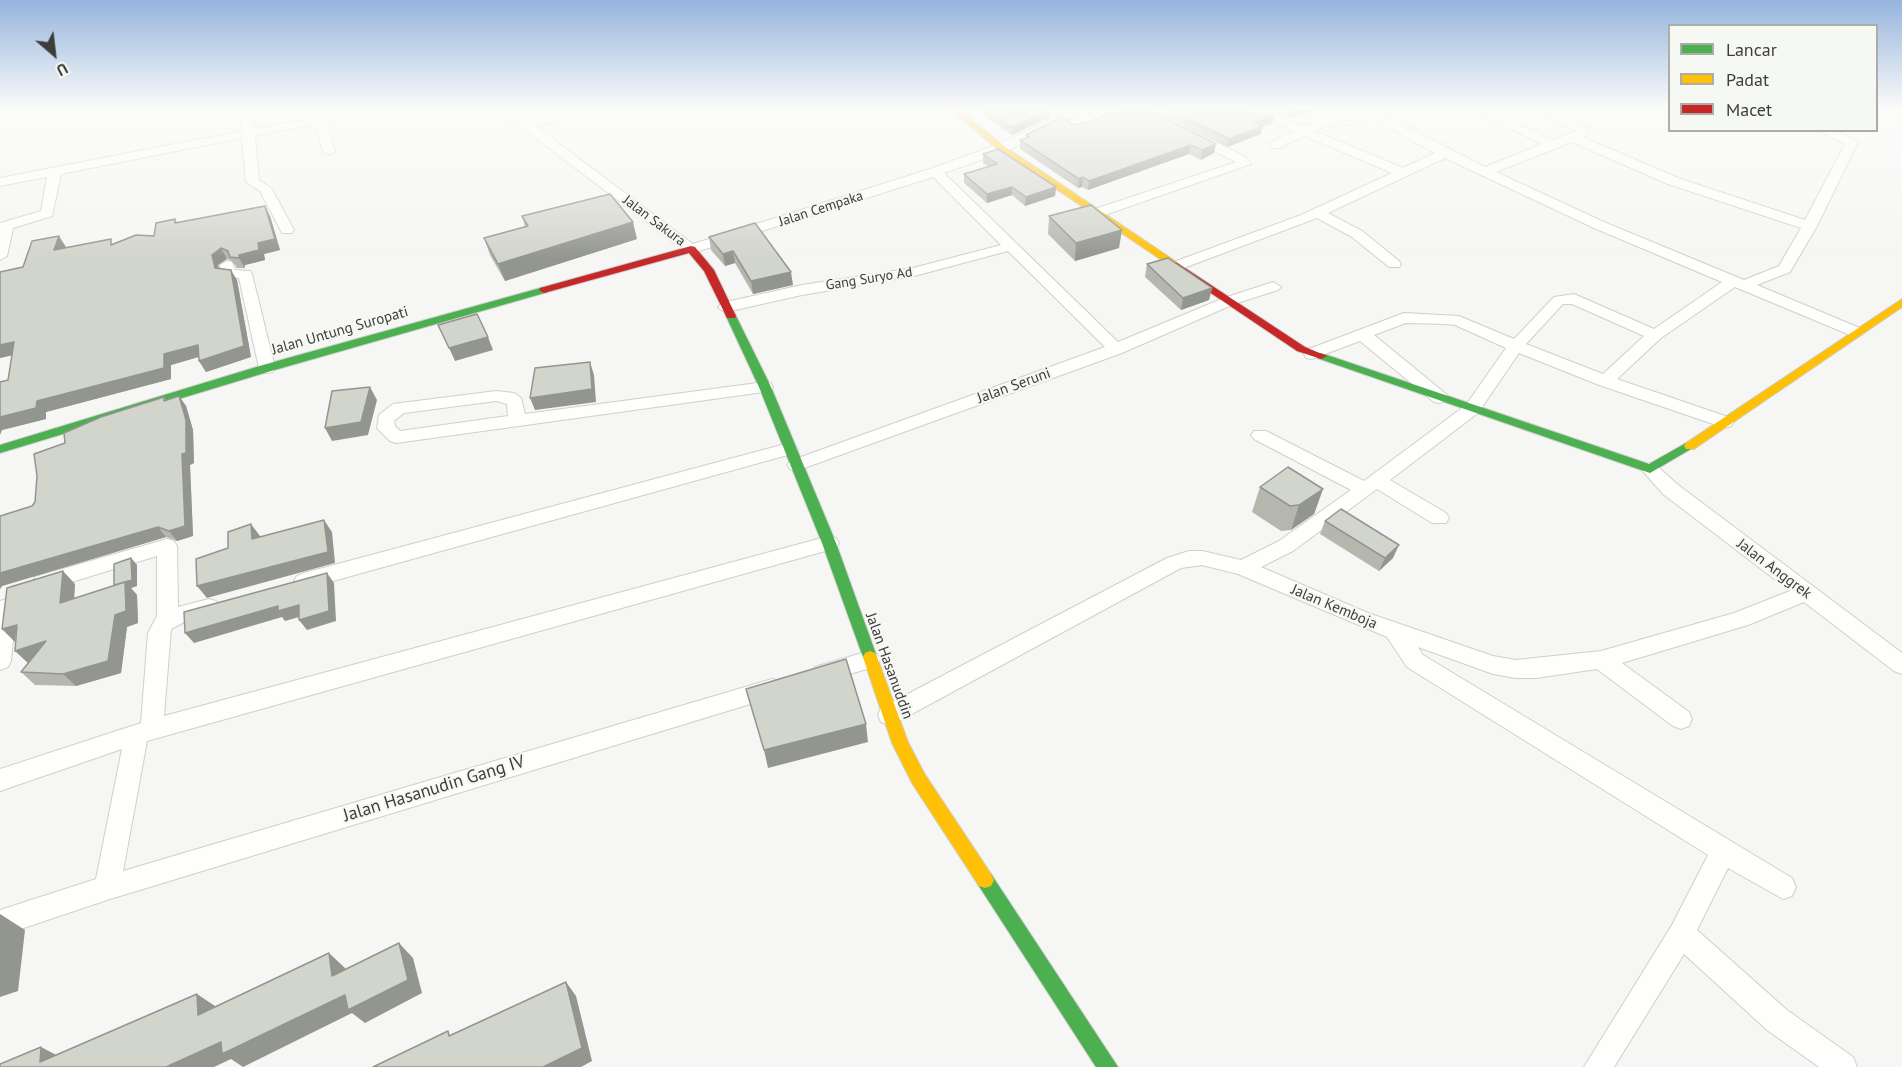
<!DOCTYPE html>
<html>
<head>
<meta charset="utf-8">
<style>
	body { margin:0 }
	#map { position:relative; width:1902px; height:1067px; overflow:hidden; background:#f6f7f4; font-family:"PT Sans",sans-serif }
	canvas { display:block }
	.legend { position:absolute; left:1668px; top:24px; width:210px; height:108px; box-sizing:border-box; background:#f6f8f3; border:2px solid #acada9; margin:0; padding:8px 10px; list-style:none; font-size:18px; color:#3d3d3b }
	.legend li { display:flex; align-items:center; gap:12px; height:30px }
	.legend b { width:30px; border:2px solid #acada9 }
	.north { position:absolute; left:24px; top:24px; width:60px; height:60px; -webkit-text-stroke:4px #f6f8f3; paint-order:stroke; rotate:152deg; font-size:16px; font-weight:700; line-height:24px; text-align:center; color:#3d3d3b }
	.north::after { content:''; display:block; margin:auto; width:21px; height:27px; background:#3d3d3b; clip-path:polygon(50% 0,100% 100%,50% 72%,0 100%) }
</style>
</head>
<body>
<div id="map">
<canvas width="1902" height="1067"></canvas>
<ul class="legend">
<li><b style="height:8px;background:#4caf50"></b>Lancar</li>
<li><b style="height:8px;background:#ffc107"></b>Padat</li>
<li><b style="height:8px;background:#c62828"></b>Macet</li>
</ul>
<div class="north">U</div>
</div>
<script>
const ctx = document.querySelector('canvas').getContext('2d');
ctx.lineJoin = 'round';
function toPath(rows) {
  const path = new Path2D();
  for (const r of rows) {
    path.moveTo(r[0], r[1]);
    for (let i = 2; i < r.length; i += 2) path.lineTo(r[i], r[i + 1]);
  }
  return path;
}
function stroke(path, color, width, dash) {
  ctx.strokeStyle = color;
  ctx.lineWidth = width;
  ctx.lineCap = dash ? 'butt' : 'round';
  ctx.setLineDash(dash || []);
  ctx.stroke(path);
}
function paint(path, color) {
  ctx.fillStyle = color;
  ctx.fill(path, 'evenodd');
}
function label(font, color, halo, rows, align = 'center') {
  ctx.font = font + ' "PT Sans",sans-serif';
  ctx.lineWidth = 4.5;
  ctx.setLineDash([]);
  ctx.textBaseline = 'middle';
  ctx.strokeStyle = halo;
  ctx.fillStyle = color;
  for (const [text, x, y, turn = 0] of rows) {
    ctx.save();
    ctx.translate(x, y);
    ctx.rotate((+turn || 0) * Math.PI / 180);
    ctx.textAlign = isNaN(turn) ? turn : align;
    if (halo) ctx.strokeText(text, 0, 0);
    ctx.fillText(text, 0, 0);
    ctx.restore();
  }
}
const street = toPath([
	[240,110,252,110,254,129,351,110,375,110,327,122,335,151,329,155,323,151,315,124,255,136,259,180,272,189,294,230,292,233,282,233,260,191,246,182,242,138,61,174,52,216,13,228,7,256,0,260,0,223,41,211,47,177,0,186,0,178,242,131,240,110],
	[493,110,508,110,529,122,572,110,591,110,537,127,693,244,930,169,996,145,1073,110,1089,110,1006,151,944,173,1118,342,1224,298,1273,282,1281,287,1278,290,1234,304,1122,353,796,471,790,469,787,465,790,461,1105,347,1008,251,914,276,802,295,726,312,721,310,718,307,721,304,726,302,802,285,913,268,1001,245,933,177,696,252,686,252,524,129,493,110],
	[1248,110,1264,110,1304,127,1324,118,1347,117,1362,113,1359,110,1374,110,1485,167,1542,144,1472,110,1488,110,1554,140,1576,131,1535,110,1551,110,1586,126,1589,133,1583,137,1678,178,1805,220,1845,144,1817,130,1835,130,1858,142,1817,226,1790,272,1757,285,1862,329,1864,332,1862,335,1850,335,1735,287,1661,338,1617,379,1731,418,1734,422,1731,426,1725,428,1599,385,1519,353,1478,413,1390,480,1446,513,1449,518,1446,523,1432,523,1377,489,1293,551,1261,567,1368,613,1493,656,1516,660,1601,651,1734,613,1790,591,1663,494,1641,469,1644,465,1650,463,1656,465,1677,484,1902,653,1902,674,1894,671,1804,602,1748,625,1622,663,1689,712,1692,719,1689,726,1681,729,1673,726,1597,669,1536,678,1516,678,1493,674,1418,647,1423,655,1792,878,1796,887,1792,896,1783,899,1728,868,1697,930,1787,1010,1853,1057,1857,1067,1819,1067,1767,1030,1684,954,1614,1067,1584,1067,1672,925,1708,855,1407,667,1387,637,1238,574,1202,565,1181,568,897,722,889,725,881,722,878,715,881,708,1167,558,1189,551,1202,551,1241,560,1279,541,1351,490,1254,439,1251,435,1254,431,1266,431,1364,481,1466,405,1506,348,1455,325,1445,324,1406,323,1374,335,1446,394,1449,398,1440,403,1434,402,1360,341,1312,359,1306,358,1304,354,1306,350,1404,313,1459,316,1514,339,1554,297,1574,294,1654,329,1722,282,1594,228,1445,158,1328,213,1362,231,1399,261,1401,264,1399,267,1389,267,1352,237,1317,218,1181,269,1171,269,1169,266,1171,263,1301,215,1392,173,1305,136,1279,148,1271,148,1271,142,1294,131,1248,110],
	[1371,118,1435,153,1403,168,1315,131,1326,126,1348,125,1371,118],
	[1572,142,1668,184,1801,228,1779,266,1744,280,1604,222,1496,172,1572,142],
	[1563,304,1572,304,1644,336,1603,374,1526,344,1563,304],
	[1193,131,1246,157,1251,164,1102,216,1092,216,1092,210,1236,162,1189,138,1187,135,1193,131],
	[227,261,232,262,235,270,250,271,252,274,275,368,273,372,267,373,259,368,239,278,223,277,221,274,220,265,227,261],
	[765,382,771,383,773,387,771,391,396,443,390,441,377,428,379,415,393,404,496,391,514,393,521,398,525,414,765,382],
	[496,401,507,404,508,416,400,431,395,426,394,421,404,413,496,401],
	[789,443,798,449,795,453,304,589,297,586,294,581,297,576,304,573,789,443],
	[829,536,836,538,839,543,836,548,147,741,123,871,772,679,780,681,783,688,780,695,107,900,0,936,0,910,96,879,122,749,0,791,0,769,141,723,148,633,157,616,157,556,42,591,35,589,32,583,35,577,167,539,174,541,177,546,178,607,209,599,216,601,219,607,216,613,184,622,171,629,164,716,829,536],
	[6,599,13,601,16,607,11,661,8,667,0,670,0,601,6,599],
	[869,651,877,654,880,660,877,666,823,682,815,679,812,673,815,667,869,651]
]);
const fast = toPath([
	[544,287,548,288,548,292,271,371,0,453,0,445,263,365,544,287],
	[731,313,736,316,771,387,836,543,877,657,875,661,870,663,865,661,863,657,822,543,759,387,726,316,731,313],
	[1321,353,1649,464,1686,443,1690,442,1696,446,1650,473,1317,358,1317,354,1321,353],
	[985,872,991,874,1118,1067,1096,1067,979,886,976,880,979,874,985,872]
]);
const slow = toPath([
	[951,110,960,110,1004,146,1181,265,1176,268,1172,267,998,150,951,110],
	[1902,299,1902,307,1694,449,1686,449,1684,446,1686,443,1902,299],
	[870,651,875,653,877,657,908,742,924,773,991,874,994,880,991,886,985,888,979,886,912,783,892,743,863,657,865,653,870,651]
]);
const jam = toPath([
	[691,246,695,247,714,270,736,316,735,318,727,318,704,271,689,253,544,293,539,290,540,288,691,246],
	[1176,262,1305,347,1327,356,1321,359,1297,351,1172,267,1172,263,1176,262]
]);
stroke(street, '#cfcfce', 2);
stroke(fast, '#cfcfce', 2);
stroke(slow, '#cfcfce', 2);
stroke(jam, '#cfcfce', 2);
paint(street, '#fefefd');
paint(fast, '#4caf50');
paint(slow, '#ffc107');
paint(jam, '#c62828');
paint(toPath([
	[976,110,1050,110,1049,118,1012,135],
	[1120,110,1214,153,1201,160,1189,154,1088,190,1082,187,1078,188,1020,149,1020,140,1026,138,1026,135,1086,123],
	[1152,110,1261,110,1272,124,1263,126,1261,134,1227,147],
	[1270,110,1320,110,1289,118],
	[983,154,1056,187,1055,196,1025,206,1012,195,987,203,964,183,964,174,989,167,983,163],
	[270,216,280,250,264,254,265,260,245,265,245,268,237,268,232,261,227,259,218,265,219,268,237,280,251,357,206,372,199,361,199,357,171,365,171,379,46,412,46,419,2,430,8,380,12,355,0,358,0,272,23,267,66,247,66,248,115,244,154,236,175,219,177,222],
	[522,216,637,239,505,281,490,255,484,238,525,227],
	[1049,216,1119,248,1075,261,1048,234],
	[709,237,793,285,753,294,735,263,725,266,711,250],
	[1147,264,1212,288,1209,300,1181,310,1145,277],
	[179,396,186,406,193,430,194,463,190,465,193,536,177,541,166,537,2,586,0,589,0,516,32,506,35,502,65,443,164,397,166,400],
	[1260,487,1323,489,1314,514,1291,530,1281,531,1252,512],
	[1325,521,1393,558,1379,571,1320,534],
	[131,558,137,565,137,586,131,588,137,595,138,623,127,627,121,673,76,686,35,685,21,672,28,663,75,584,74,599,115,586]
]), '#b5b7af');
paint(toPath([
	[1050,110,1049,118,1012,135,1012,127],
	[1294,110,1320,110,1289,118,1291,111],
	[1274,116,1272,124,1263,126,1261,134,1227,147,1229,139,1254,122],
	[1216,144,1214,153,1201,160,1202,150],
	[1191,145,1189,154,1088,190,1089,181],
	[1083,177,1082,187,1078,188,1079,179],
	[1012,187,1012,195,987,203,987,194],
	[1056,187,1055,196,1025,206,1026,197],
	[265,206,270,216,280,250,264,254,265,260,245,265,245,268,239,258,239,255],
	[633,222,637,239,505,281,498,264],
	[1122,230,1119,248,1075,261,1076,243],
	[59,236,66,247,62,261,54,250],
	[221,248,227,259,218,265,221,278,215,268,212,255],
	[733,251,735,263,725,266,723,254],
	[231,270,237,280,251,357,206,372,199,361],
	[791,272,793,285,753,294,751,281],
	[1212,288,1209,300,1181,310,1183,298],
	[488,337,493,350,455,361,449,348],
	[14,342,23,353,0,358,0,345],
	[198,345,205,355,171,365,171,379,46,412,46,419,2,430,0,435,0,417,37,401,164,354],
	[590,362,594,375,596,402,535,410,530,398],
	[370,387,377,400,368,435,332,441,325,428],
	[179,396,186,406,193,430,194,463,190,465,193,536,177,541,169,531],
	[1323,489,1314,514,1291,530,1299,505],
	[324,520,332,532,335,563,207,598,197,586],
	[251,524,260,536,261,551,252,539],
	[158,527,166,537,2,586,0,589,0,573],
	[1399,545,1393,558,1379,571,1385,558],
	[131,558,137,565,137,586,131,588,137,595,138,623,127,627,121,673,76,686,63,674,115,615,120,591],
	[63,571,75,584,73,616,60,603],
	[327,573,334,583,336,621,307,630,299,620],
	[299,605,306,615,285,621,282,617,194,643,185,633,278,606],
	[17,625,15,642,2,629],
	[46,641,29,664,15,651],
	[866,724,868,742,768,768,764,750],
	[0,914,25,930,18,991,0,997],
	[399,943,413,958,422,993,365,1023,352,1013,243,1067,231,1059,214,1067,166,1067],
	[329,953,345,968,349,990,332,976],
	[566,982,576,996,592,1061,581,1067,543,1067],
	[197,994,218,1008,198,1015],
	[41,1047,66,1060,40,1062]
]), '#93958f');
const building = toPath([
	[988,110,1050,110,1012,127,988,110],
	[1120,110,1149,110,1216,144,1202,150,1191,145,1089,181,1083,177,1079,179,1020,140,1029,137,1026,135,1062,117,1074,125,1086,123,1120,110],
	[1168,110,1261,110,1274,116,1254,122,1263,126,1229,139,1168,110],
	[998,149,1056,187,1026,197,1012,187,987,194,964,174,997,164,983,154,998,149],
	[610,194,633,222,498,264,484,238,528,226,522,216,610,194],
	[1091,205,1122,230,1076,243,1049,216,1091,205],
	[265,206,275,239,258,243,259,250,239,255,239,258,230,257,228,251,221,248,212,255,215,268,231,270,244,346,199,361,198,345,164,354,164,368,37,401,36,408,0,417,0,382,8,380,14,342,0,345,0,272,23,267,32,241,59,236,54,250,111,239,111,245,136,235,154,236,156,223,175,219,175,223,265,206],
	[755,223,791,272,751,281,733,251,723,254,709,237,755,223],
	[1168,258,1212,288,1183,298,1147,264,1168,258],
	[477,314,488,337,449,348,438,325,477,314],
	[590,362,592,389,530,398,535,368,590,362],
	[370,387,361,422,325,428,332,391,370,387],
	[179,396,186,420,186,453,182,454,185,526,169,531,158,527,0,573,0,516,32,506,35,502,37,476,34,454,65,443,64,433,101,417,164,397,164,401,179,396],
	[1288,467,1323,489,1299,505,1290,506,1260,487,1288,467],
	[1341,509,1399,545,1385,558,1325,521,1341,509],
	[324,520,328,552,197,586,196,559,228,548,228,532,251,524,252,539,324,520],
	[131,558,132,580,114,585,114,564,131,558],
	[63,571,60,603,125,582,126,611,115,615,108,661,63,674,21,672,46,641,15,651,17,625,2,629,7,588,63,571],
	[327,573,329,611,299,620,299,605,278,611,278,606,185,633,184,612,327,573],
	[846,659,866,724,764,750,746,689,846,659],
	[399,943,408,980,348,1010,345,995,222,1054,221,1042,166,1067,0,1067,0,1064,41,1047,40,1062,197,994,198,1015,329,953,332,976,399,943],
	[566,982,582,1048,543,1067,373,1067,448,1031,449,1036,566,982]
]);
paint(building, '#d2d5cc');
stroke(building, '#93958f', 1.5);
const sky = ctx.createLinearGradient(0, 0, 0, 259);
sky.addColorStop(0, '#95b4dd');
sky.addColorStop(0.42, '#fbfbfa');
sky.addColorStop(1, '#fbfbfa00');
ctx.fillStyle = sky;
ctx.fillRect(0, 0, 1902, 259);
label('14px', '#3d3d3b', '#f6f8f3', [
	["Jalan Cempaka",821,209,-18],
	["Jalan Sakura",654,221,37],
	["Gang Suryo Ad",869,279,-9]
]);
label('15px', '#3d3d3b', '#f6f8f3', [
	["Jalan Untung Suropati",340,331,-16],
	["Jalan Seruni",1014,386,-20],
	["Jalan Anggrek",1774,569,37],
	["Jalan Kemboja",1334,607,23],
	["Jalan Hasanuddin",889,666,70]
]);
label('18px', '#3d3d3b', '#f6f8f3', [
	["Jalan Hasanudin Gang IV",434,789,-17]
]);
</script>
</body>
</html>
